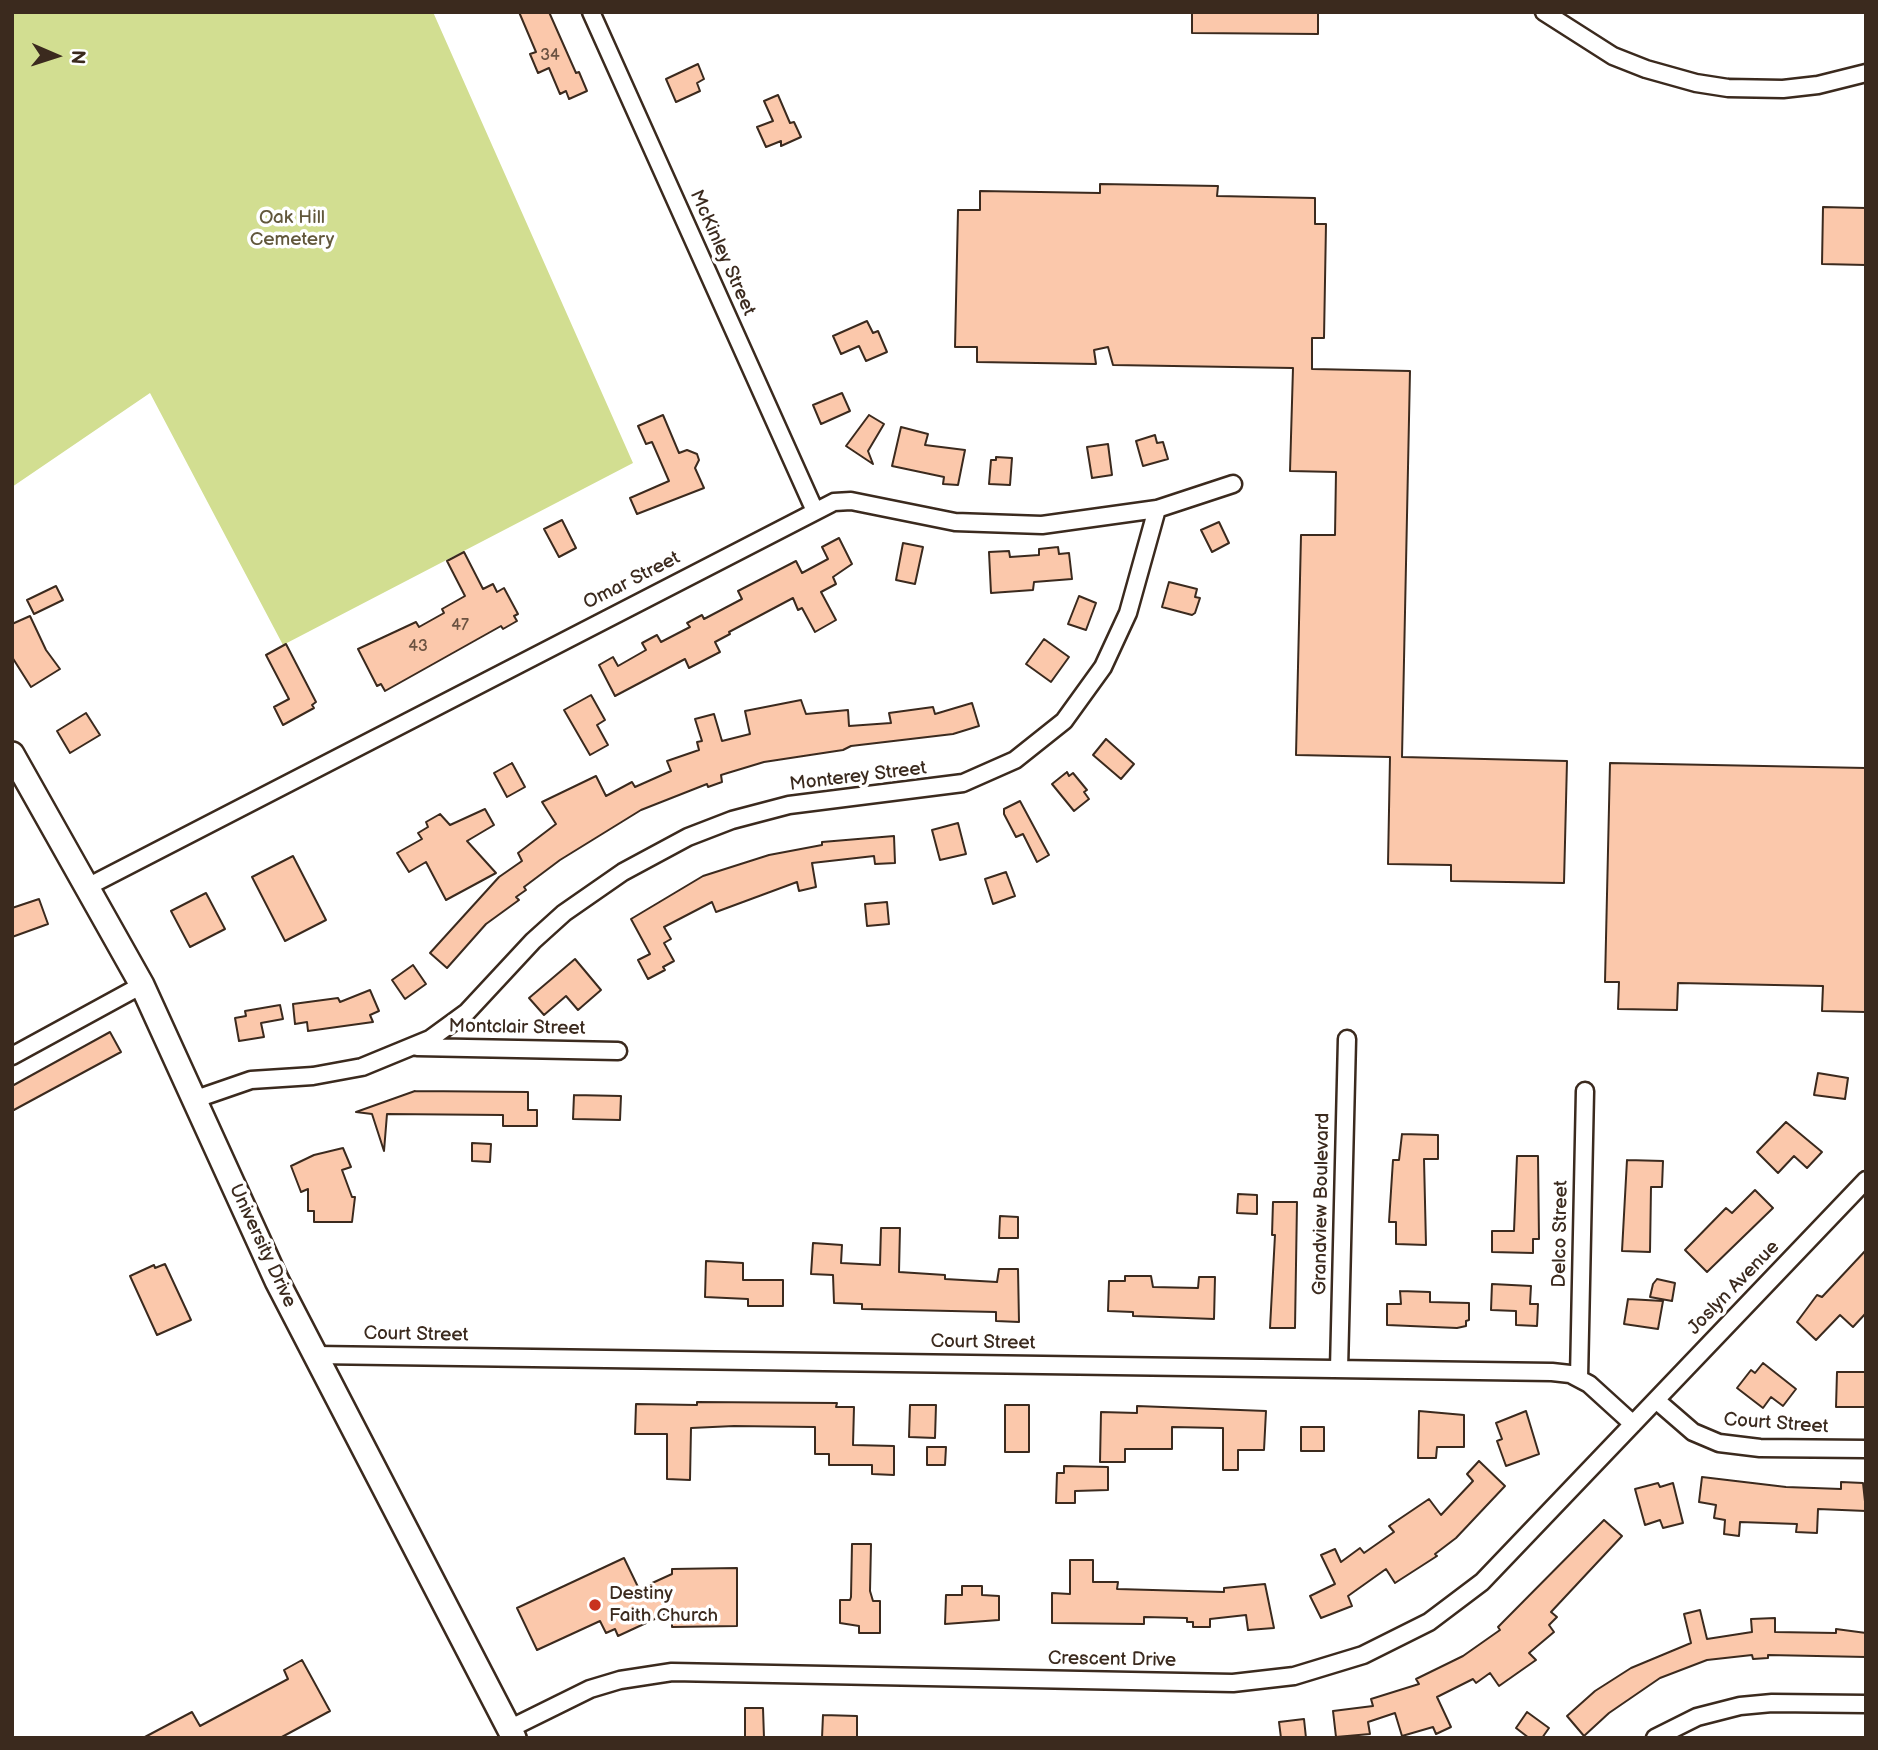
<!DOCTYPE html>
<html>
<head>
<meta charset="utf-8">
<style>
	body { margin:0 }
	#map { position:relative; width:1878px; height:1750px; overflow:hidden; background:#fff; font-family:"Balsamiq Sans",sans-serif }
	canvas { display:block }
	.frame { position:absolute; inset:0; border:14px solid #3b2a1e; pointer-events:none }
	.north { position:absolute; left:21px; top:21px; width:70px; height:70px; -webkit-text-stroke:5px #fff; paint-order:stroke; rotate:93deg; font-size:19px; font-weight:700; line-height:28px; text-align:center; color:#3b2a1e }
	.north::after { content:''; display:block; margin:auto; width:24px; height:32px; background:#3b2a1e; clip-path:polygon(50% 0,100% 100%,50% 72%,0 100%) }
</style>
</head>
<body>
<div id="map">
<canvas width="1878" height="1750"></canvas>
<div class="frame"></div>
<div class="north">N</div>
</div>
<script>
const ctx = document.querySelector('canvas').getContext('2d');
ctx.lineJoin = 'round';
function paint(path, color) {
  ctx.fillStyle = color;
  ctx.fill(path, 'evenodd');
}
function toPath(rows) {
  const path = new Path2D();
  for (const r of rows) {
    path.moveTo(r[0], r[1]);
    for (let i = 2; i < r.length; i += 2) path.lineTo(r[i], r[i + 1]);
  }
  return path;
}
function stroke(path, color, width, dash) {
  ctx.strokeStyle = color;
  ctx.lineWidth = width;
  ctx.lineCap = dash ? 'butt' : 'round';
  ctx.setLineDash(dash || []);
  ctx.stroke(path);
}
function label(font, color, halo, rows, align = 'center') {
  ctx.font = font + ' "Balsamiq Sans",sans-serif';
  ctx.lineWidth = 7;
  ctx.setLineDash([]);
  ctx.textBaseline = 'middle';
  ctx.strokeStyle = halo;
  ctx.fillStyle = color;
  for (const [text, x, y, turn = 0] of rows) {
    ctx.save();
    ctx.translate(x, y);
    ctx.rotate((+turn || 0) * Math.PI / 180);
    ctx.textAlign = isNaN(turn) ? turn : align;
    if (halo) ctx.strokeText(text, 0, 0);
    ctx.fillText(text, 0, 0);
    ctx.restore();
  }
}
paint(toPath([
	[12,12,433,12,633,463,283,645,150,393,12,487]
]), '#d2de91');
const building = toPath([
	[519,12,549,12,576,73,579,72,587,91,569,99,566,91,560,94,549,68,538,73,530,54,536,52,519,12],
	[1192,12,1318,12,1318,34,1192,33,1192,12],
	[698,64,704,79,697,83,700,91,676,102,666,79,698,64],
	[778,95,790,123,794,122,801,137,781,146,781,141,766,147,757,127,773,121,764,101,778,95],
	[1100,184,1218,186,1217,196,1315,198,1315,224,1326,224,1324,338,1312,338,1312,369,1410,371,1402,757,1567,761,1564,883,1451,881,1451,865,1388,864,1390,757,1296,755,1301,535,1335,535,1336,472,1290,471,1293,368,1113,365,1108,347,1094,350,1096,364,977,362,977,347,955,347,958,210,980,210,980,191,1100,193,1100,184],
	[1823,207,1866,208,1866,265,1822,264,1823,207],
	[867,321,873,333,878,331,887,352,866,361,859,346,841,354,833,336,867,321],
	[842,393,850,411,821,424,813,405,842,393],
	[663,415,679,453,687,450,697,454,699,460,695,468,704,488,637,514,630,498,669,481,652,442,646,444,638,426,663,415],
	[869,415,884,424,868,451,873,464,846,446,869,415],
	[901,427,928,434,925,445,965,450,958,485,943,484,944,477,892,466,901,427],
	[1155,435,1157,443,1163,442,1168,459,1143,466,1136,441,1155,435],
	[1108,444,1112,475,1092,478,1087,447,1108,444],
	[996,457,1012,458,1010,485,989,484,991,460,996,460,996,457],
	[562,520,576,548,559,557,544,529,562,520],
	[1219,522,1229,543,1212,552,1201,530,1219,522],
	[839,538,852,564,833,577,836,584,821,592,836,620,815,632,802,608,798,610,793,598,729,632,730,634,715,642,720,652,689,668,685,659,615,696,599,665,613,657,618,666,646,650,642,643,657,635,661,642,690,627,687,623,702,615,704,619,742,599,738,591,796,561,802,573,828,559,822,547,839,538],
	[903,543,923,547,915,584,896,580,903,543],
	[1058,547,1059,554,1069,553,1072,579,1034,582,1033,590,991,593,989,552,1009,551,1010,557,1039,555,1039,549,1058,547],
	[464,552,483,589,493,584,497,592,504,588,518,614,514,616,517,621,503,629,501,626,385,691,381,684,377,686,358,649,416,622,419,627,444,613,442,609,465,596,447,561,464,552],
	[1169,582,1197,589,1195,597,1200,598,1195,613,1192,615,1162,607,1169,582],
	[56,586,63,600,34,614,27,600,56,586],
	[1079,596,1096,603,1086,630,1068,624,1079,596],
	[30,616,46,650,60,669,31,687,12,657,12,624,30,616],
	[1044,639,1069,657,1051,682,1026,664,1044,639],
	[286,644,316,702,312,705,314,708,283,725,274,707,289,699,266,655,286,644],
	[591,695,605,720,597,725,608,745,590,755,564,710,591,695],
	[801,700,806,714,848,710,849,726,891,723,889,713,933,707,935,714,972,703,979,726,953,734,851,746,843,750,764,762,721,775,722,782,708,787,707,784,641,810,560,860,524,887,526,890,516,897,519,900,486,924,447,968,430,953,499,877,522,861,518,853,556,824,542,802,596,776,606,796,632,782,635,787,671,771,667,761,699,750,697,742,702,741,695,719,714,714,722,741,750,734,745,711,801,700],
	[86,713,100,735,70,753,57,731,86,713],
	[1106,739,1134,764,1121,779,1093,755,1106,739],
	[512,763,525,787,507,797,494,773,512,763],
	[1610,763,1866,768,1866,1012,1822,1011,1823,986,1678,983,1677,1010,1618,1009,1619,982,1605,982,1610,763],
	[1067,772,1069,776,1073,773,1087,790,1084,792,1089,799,1074,811,1052,784,1067,772],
	[1020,801,1049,855,1037,862,1023,834,1016,837,1004,814,1004,809,1020,801],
	[485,809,494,825,467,841,496,873,446,900,426,862,409,872,397,853,422,839,418,833,428,827,426,822,440,814,450,825,485,809],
	[958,823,966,854,940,860,932,830,958,823],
	[894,836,895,863,875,864,874,856,812,863,816,887,799,891,797,882,716,912,712,902,664,927,671,939,664,943,674,961,663,967,665,970,648,979,638,960,650,954,631,919,703,876,769,855,822,845,822,842,894,836],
	[293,856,326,920,285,941,252,877,293,856],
	[1006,872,1015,896,993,904,985,879,1006,872],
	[206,893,225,929,190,947,171,911,206,893],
	[39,899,48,924,12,937,12,908,39,899],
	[887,902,889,924,867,926,865,904,887,902],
	[575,959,601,990,578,1010,566,996,544,1015,529,998,575,959],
	[413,965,426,984,405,999,392,980,413,965],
	[370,990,379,1011,370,1015,373,1022,308,1031,307,1022,295,1024,293,1004,338,998,340,1002,370,990],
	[280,1005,283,1019,261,1023,264,1037,239,1041,235,1018,246,1016,245,1011,280,1005],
	[110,1032,121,1052,12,1111,12,1086,110,1032],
	[1818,1073,1848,1078,1845,1099,1814,1095,1818,1073],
	[415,1091,528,1092,528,1110,537,1110,537,1126,503,1126,503,1115,387,1114,384,1151,372,1114,356,1112,415,1091],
	[574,1095,621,1096,620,1120,573,1119,574,1095],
	[1786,1122,1822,1152,1807,1168,1794,1156,1778,1173,1757,1152,1786,1122],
	[1402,1134,1438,1135,1438,1159,1424,1159,1426,1245,1396,1244,1396,1222,1389,1222,1393,1160,1399,1160,1402,1134],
	[472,1143,491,1144,490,1162,472,1161,472,1143],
	[343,1148,351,1167,342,1170,352,1197,355,1197,352,1222,314,1222,314,1211,308,1211,308,1189,301,1192,291,1166,314,1155,343,1148],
	[1517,1156,1538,1156,1539,1239,1533,1239,1533,1253,1492,1252,1492,1231,1514,1231,1517,1156],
	[1627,1160,1663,1161,1662,1187,1651,1187,1650,1252,1622,1251,1627,1160],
	[1755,1190,1773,1208,1707,1272,1685,1250,1726,1208,1732,1213,1755,1190],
	[1238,1194,1257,1195,1257,1214,1237,1213,1238,1194],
	[1273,1202,1297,1202,1295,1328,1270,1328,1275,1235,1272,1235,1273,1202],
	[1000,1216,1018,1217,1018,1238,999,1238,1000,1216],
	[881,1228,900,1228,899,1272,945,1275,945,1279,997,1282,999,1269,1018,1269,1019,1322,996,1321,996,1312,862,1309,862,1304,834,1303,833,1275,811,1274,813,1243,842,1245,841,1263,880,1265,881,1228],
	[1866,1250,1866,1313,1853,1327,1840,1315,1816,1340,1797,1322,1817,1295,1822,1297,1866,1250],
	[706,1261,743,1263,743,1280,783,1280,783,1306,748,1306,748,1299,705,1297,706,1261],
	[165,1264,191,1320,157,1335,130,1276,154,1265,155,1268,165,1264],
	[1125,1276,1151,1276,1153,1287,1198,1288,1199,1277,1215,1277,1214,1319,1133,1316,1133,1312,1108,1311,1109,1281,1125,1281,1125,1276],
	[1657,1279,1675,1283,1672,1301,1650,1297,1653,1284,1657,1279],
	[1492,1284,1531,1286,1530,1304,1538,1304,1537,1326,1516,1325,1516,1311,1491,1310,1492,1284],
	[1400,1291,1430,1292,1430,1302,1469,1303,1469,1320,1466,1321,1466,1326,1457,1328,1387,1325,1387,1304,1401,1304,1400,1291],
	[1628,1299,1663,1301,1658,1329,1624,1324,1628,1299],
	[1763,1363,1796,1389,1783,1406,1771,1397,1763,1408,1737,1388,1751,1370,1755,1373,1763,1363],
	[1837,1372,1866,1372,1866,1407,1836,1407,1837,1372],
	[697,1402,837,1403,836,1407,854,1407,853,1445,894,1446,894,1475,872,1474,872,1465,829,1465,829,1454,815,1454,815,1427,734,1426,691,1428,690,1480,667,1479,667,1434,635,1434,636,1404,697,1405,697,1402],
	[910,1405,936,1405,935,1438,909,1437,910,1405],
	[1005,1405,1029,1405,1029,1452,1005,1452,1005,1405],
	[1137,1406,1266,1411,1264,1450,1238,1450,1238,1470,1223,1470,1223,1428,1172,1427,1172,1449,1125,1449,1125,1462,1100,1462,1101,1412,1137,1413,1137,1406],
	[1419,1411,1464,1415,1464,1447,1437,1447,1436,1458,1418,1458,1419,1411],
	[1526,1411,1539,1454,1506,1466,1497,1441,1502,1439,1496,1423,1526,1411],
	[1301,1427,1324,1427,1324,1451,1301,1451,1301,1427],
	[927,1447,946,1447,945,1465,927,1465,927,1447],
	[1479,1461,1505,1486,1456,1538,1435,1554,1437,1556,1395,1583,1386,1569,1348,1596,1352,1606,1321,1618,1310,1596,1335,1584,1321,1555,1335,1549,1341,1562,1360,1548,1364,1553,1394,1532,1389,1526,1429,1499,1441,1515,1473,1481,1467,1474,1479,1461],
	[1064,1466,1108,1467,1108,1490,1075,1491,1075,1503,1056,1503,1057,1473,1064,1473,1064,1466],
	[1702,1477,1786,1487,1841,1489,1841,1482,1863,1483,1866,1511,1818,1509,1817,1533,1796,1532,1797,1524,1740,1522,1739,1536,1724,1534,1725,1520,1714,1518,1716,1505,1699,1502,1702,1477],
	[1658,1483,1660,1487,1673,1483,1683,1523,1663,1528,1660,1520,1645,1525,1635,1489,1658,1483],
	[1604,1520,1622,1536,1551,1612,1557,1617,1549,1625,1554,1632,1529,1653,1536,1660,1499,1686,1490,1673,1476,1683,1473,1679,1437,1697,1451,1727,1436,1734,1433,1727,1402,1736,1395,1713,1368,1722,1370,1734,1336,1737,1333,1711,1373,1706,1371,1699,1419,1684,1416,1679,1463,1656,1500,1630,1498,1627,1604,1520],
	[852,1544,871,1544,870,1591,873,1601,880,1601,880,1633,859,1633,859,1626,840,1623,840,1600,850,1600,851,1597,852,1544],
	[624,1558,639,1589,672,1574,672,1569,737,1568,737,1626,672,1627,672,1611,618,1636,615,1629,606,1633,600,1621,537,1650,517,1608,624,1558],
	[1070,1560,1093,1560,1093,1582,1118,1582,1117,1589,1224,1592,1224,1588,1265,1584,1274,1628,1248,1630,1246,1615,1210,1619,1210,1627,1193,1627,1193,1622,1187,1622,1187,1618,1144,1617,1144,1624,1052,1623,1052,1593,1070,1594,1070,1560],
	[962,1586,982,1586,982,1595,999,1596,999,1620,945,1624,946,1595,962,1595,962,1586],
	[1700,1610,1707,1639,1752,1632,1751,1619,1775,1618,1775,1632,1836,1633,1836,1629,1866,1633,1866,1657,1768,1655,1768,1658,1753,1659,1752,1655,1707,1660,1660,1678,1609,1713,1584,1736,1567,1716,1595,1691,1631,1668,1691,1643,1684,1614,1700,1610],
	[302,1660,330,1711,280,1738,143,1738,192,1712,200,1726,288,1679,284,1670,302,1660],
	[745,1708,763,1708,764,1738,745,1738,745,1708],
	[1527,1712,1549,1728,1542,1738,1529,1738,1516,1728,1527,1712],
	[823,1715,857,1716,857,1738,822,1738,823,1715],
	[1304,1719,1306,1738,1281,1738,1279,1722,1304,1719]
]);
paint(building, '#fbc8ab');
stroke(building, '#3b2a1e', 2);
const street = toPath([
	[591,12,815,511],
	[1544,12,1613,56,1646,69,1696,83,1728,88,1783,89,1818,85,1866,73],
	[89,886,834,502,851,501,955,522,1042,525,1157,509,1233,484],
	[417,1047,618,1051],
	[12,1056,142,985],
	[196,1099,251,1080,313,1076,362,1067,430,1039,467,1012,533,941,564,913,623,872,688,837,732,820,789,805,963,783,1015,760,1064,721,1103,667,1128,613,1157,509],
	[315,1355,1552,1372,1570,1374,1589,1384,1633,1424],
	[1339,1369,1347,1039],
	[1579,1378,1585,1091],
	[1656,1400,1693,1432,1719,1443,1760,1448,1866,1449],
	[509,1729,590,1689,620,1680,672,1672,1233,1683,1294,1676,1363,1655,1429,1622,1482,1582,1866,1180],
	[1655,1738,1697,1717,1740,1706,1772,1703,1866,1704]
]);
const secondary = toPath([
	[12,754,142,985,277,1281,514,1738]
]);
stroke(street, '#3b2a1e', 21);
stroke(secondary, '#3b2a1e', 28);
stroke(street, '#fff', 16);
stroke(secondary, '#fff', 23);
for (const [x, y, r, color] of [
	[595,1605,7,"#c8321e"]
]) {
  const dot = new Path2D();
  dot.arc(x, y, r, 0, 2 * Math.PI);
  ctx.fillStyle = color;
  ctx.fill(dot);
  stroke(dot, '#fff', 2.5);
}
label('16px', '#6b5241', null, [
	["34",550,56],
	["47",460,626],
	["43",418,647]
]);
label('19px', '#61573b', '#fff', [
	["Oak Hill",292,218],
	["Cemetery",292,240]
]);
label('19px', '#3b2a1e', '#fff', [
	["McKinley Street",722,253,66],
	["Omar Street",632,581,-27],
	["Monterey Street",858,777,-7],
	["Montclair Street",517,1028,1],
	["Grandview Boulevard",1322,1204,-89],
	["Delco Street",1561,1234,-89],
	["University Drive",262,1246,65],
	["Joslyn Avenue",1734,1288,-46],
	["Court Street",416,1335,1],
	["Court Street",983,1343,1],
	["Court Street",1776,1424,4],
	["Crescent Drive",1112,1660,1]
]);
label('19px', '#3b2a1e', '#fff', [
	["Destiny",609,1594],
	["Faith Church",609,1616]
], 'left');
</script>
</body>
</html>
